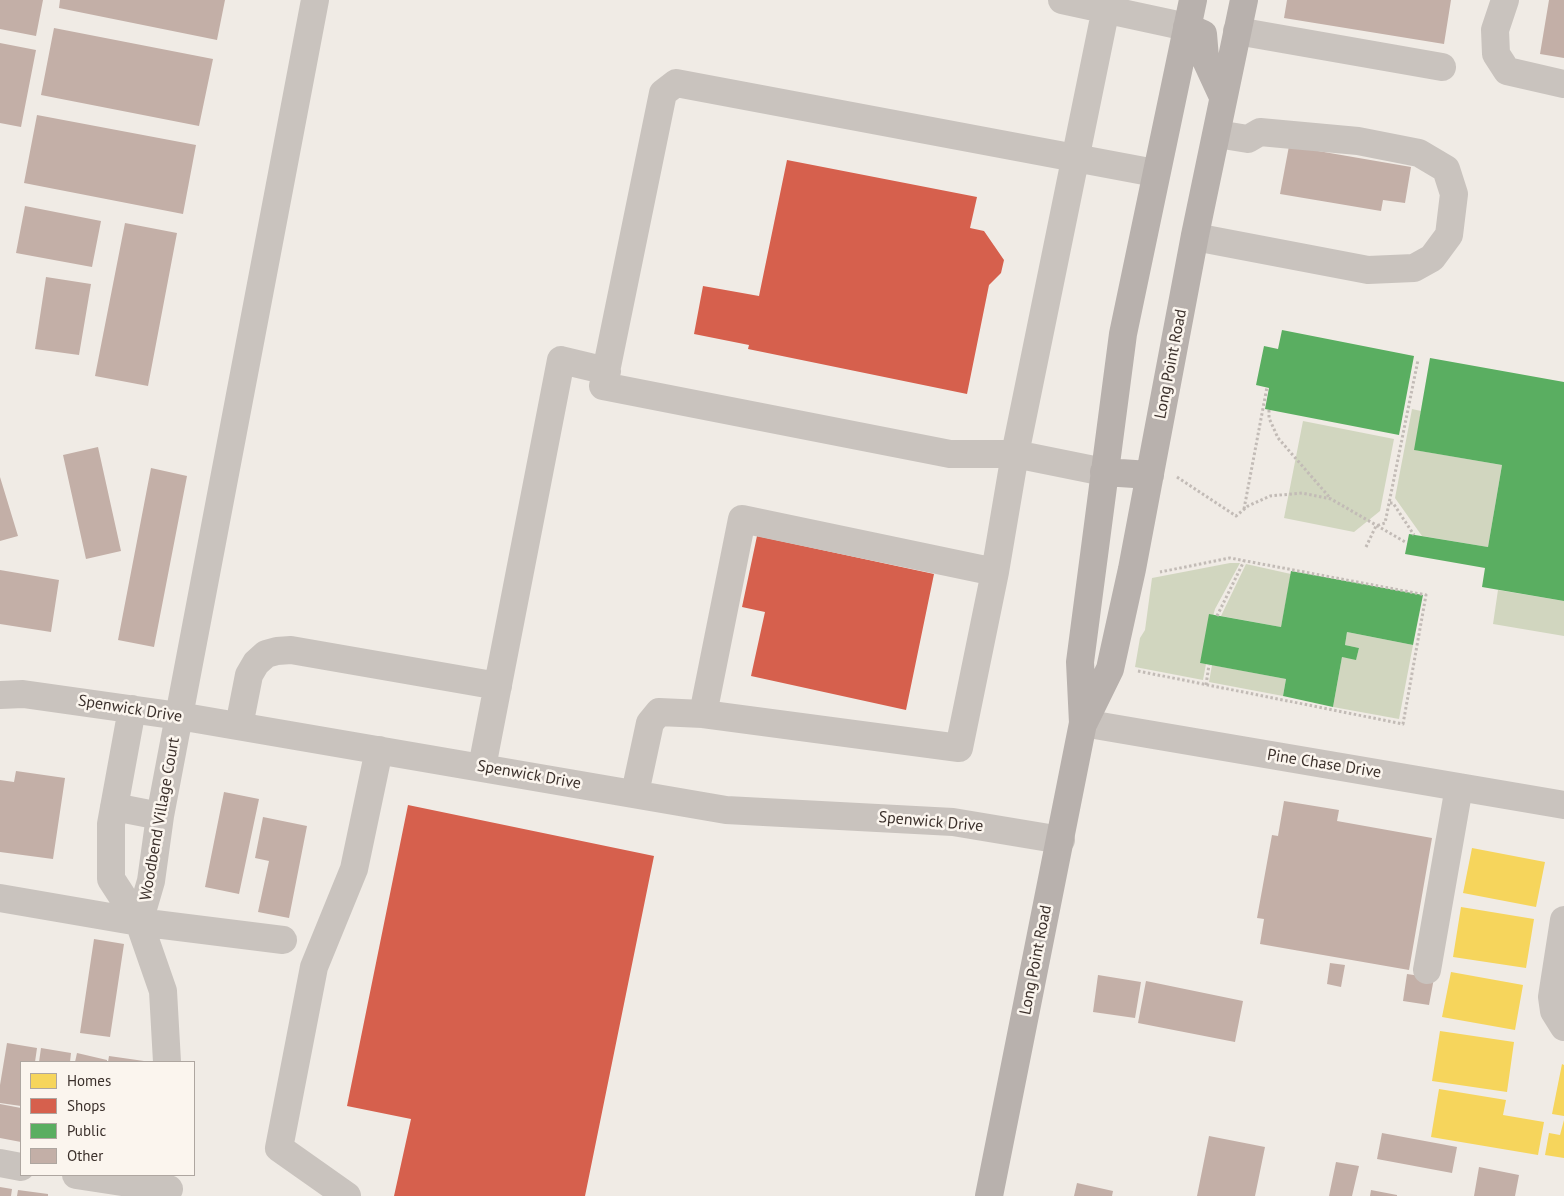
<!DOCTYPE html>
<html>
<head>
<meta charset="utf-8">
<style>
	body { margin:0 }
	#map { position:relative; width:1564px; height:1196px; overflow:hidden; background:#f0ebe5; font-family:"PT Sans",sans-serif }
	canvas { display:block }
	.legend { position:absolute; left:20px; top:1061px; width:175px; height:115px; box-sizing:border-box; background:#fbf5ee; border:1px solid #aea6a0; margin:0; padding:6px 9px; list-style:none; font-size:15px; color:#3b302b }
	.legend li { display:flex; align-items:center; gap:10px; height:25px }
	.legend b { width:25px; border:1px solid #aea6a0 }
</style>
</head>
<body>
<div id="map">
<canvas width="1564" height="1196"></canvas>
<ul class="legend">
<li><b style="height:14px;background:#f6d55c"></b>Homes</li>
<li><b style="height:14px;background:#d6604d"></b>Shops</li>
<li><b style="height:14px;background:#5aae61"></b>Public</li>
<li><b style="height:14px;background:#c3afa7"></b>Other</li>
</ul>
</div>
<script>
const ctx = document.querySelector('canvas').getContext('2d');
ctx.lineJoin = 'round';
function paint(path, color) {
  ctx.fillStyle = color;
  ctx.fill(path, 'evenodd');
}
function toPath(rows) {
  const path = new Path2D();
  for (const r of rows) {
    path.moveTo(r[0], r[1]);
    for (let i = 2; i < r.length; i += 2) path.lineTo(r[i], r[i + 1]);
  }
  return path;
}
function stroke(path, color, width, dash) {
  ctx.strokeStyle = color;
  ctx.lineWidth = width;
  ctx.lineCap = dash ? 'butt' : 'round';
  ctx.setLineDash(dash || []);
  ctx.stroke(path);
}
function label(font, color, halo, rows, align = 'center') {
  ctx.font = font + ' "PT Sans",sans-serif';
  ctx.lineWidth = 5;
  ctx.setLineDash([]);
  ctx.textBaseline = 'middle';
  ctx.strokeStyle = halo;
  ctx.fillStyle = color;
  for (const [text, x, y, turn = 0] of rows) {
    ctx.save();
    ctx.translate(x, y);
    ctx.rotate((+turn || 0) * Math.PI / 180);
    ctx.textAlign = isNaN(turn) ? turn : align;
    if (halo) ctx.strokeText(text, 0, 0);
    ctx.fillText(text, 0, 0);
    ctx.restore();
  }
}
paint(toPath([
	[1412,409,1421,411,1415,450,1502,465,1488,547,1422,536,1395,498],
	[1303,421,1394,439,1380,511,1354,532,1284,518],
	[1230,563,1240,563,1215,609,1200,663,1206,664,1203,680,1135,667,1140,638,1145,630,1152,578],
	[1246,564,1291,574,1281,627,1221,616],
	[1498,590,1564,601,1564,636,1493,624],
	[1347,632,1413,645,1399,719,1333,707,1342,657,1356,659,1359,648,1345,645],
	[1212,665,1286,679,1283,696,1209,682]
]), '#d1d6bf');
paint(toPath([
	[1472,848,1545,862,1536,907,1463,893],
	[1461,907,1534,919,1526,968,1453,957],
	[1451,972,1523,985,1515,1030,1442,1017],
	[1440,1031,1514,1042,1507,1092,1432,1081],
	[1562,1064,1564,1065,1564,1116,1552,1114],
	[1439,1089,1506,1100,1503,1115,1544,1122,1538,1155,1431,1137],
	[1564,1120,1564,1158,1545,1155,1549,1133,1560,1135]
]), '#f6d55c');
paint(toPath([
	[787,160,977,197,970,228,984,231,1004,260,1001,273,989,285,967,394,748,349,749,345,694,334,703,286,759,296],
	[757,536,934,574,906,710,751,676,765,612,742,607],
	[408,805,654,856,585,1196,394,1196,411,1119,347,1106]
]), '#d6604d');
paint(toPath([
	[1282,330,1414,356,1399,435,1265,409,1269,388,1256,385,1264,346,1278,349],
	[1430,358,1564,382,1564,601,1482,587,1485,568,1405,554,1409,534,1488,547,1502,465,1414,450],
	[1291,571,1423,595,1413,645,1347,632,1345,645,1359,648,1356,660,1342,657,1333,707,1283,696,1286,679,1200,663,1209,614,1281,627]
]), '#5aae61');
paint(toPath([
	[0,0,43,0,36,36,0,29],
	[60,0,225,0,217,40,59,8],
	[1287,0,1451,0,1444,44,1284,18],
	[1549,0,1564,0,1564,58,1540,54],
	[54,28,213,59,199,126,41,95],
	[0,43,36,50,21,127,0,123],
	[37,115,196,145,183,214,24,183],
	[1289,146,1411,167,1405,203,1383,200,1381,211,1280,194],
	[25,206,101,221,92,267,16,253],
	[125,223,177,233,148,386,95,376],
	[46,277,91,284,79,355,35,349],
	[98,447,121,551,86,559,63,455],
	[151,468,187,476,154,647,118,640],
	[0,477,18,536,0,541],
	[0,570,59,580,51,632,0,624],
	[16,771,65,778,53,859,0,852,0,780,14,782],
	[224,792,259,799,239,894,205,887],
	[1284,801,1339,810,1337,821,1432,838,1409,970,1260,944,1264,919,1257,918,1272,835,1278,836],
	[263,817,307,826,289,918,258,912,269,861,255,858],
	[94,939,124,944,110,1037,80,1033],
	[1330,963,1345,965,1341,987,1327,984],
	[1407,974,1434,978,1429,1005,1403,1001],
	[1098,975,1141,982,1135,1018,1093,1012],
	[1146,981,1243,1001,1235,1042,1138,1023],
	[7,1043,37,1048,35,1062,21,1062,21,1106,0,1103,0,1085],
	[41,1048,71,1053,70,1062,39,1062],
	[77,1053,107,1060,107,1062,75,1062],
	[109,1056,144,1061,144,1062,108,1062],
	[0,1104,21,1108,21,1142,0,1138],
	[1382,1133,1457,1147,1452,1173,1377,1159],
	[1209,1136,1265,1147,1255,1196,1197,1196],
	[1336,1162,1359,1166,1352,1196,1329,1196],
	[1479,1167,1519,1175,1515,1196,1474,1196],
	[1077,1183,1113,1191,1112,1196,1074,1196],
	[0,1187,12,1189,11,1196,0,1196],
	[18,1190,48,1194,48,1196,17,1196],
	[1371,1190,1397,1195,1397,1196,1370,1196]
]), '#c3afa7');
stroke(toPath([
	[1269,410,1269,418,1278,438,1331,499],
	[1177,477,1236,516,1248,506,1270,496,1302,493,1331,499,1407,543],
	[1390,503,1393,503,1414,535],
	[1244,509,1267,387],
	[1366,547,1376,526,1385,523,1418,360],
	[1217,616,1244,561],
	[1138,671,1403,724,1426,595,1230,558,1160,572],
	[1206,685,1209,665]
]), '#c2bbb6', 3, [2.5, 2.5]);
stroke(toPath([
	[1062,0,1187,27],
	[1505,0,1495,30,1496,54,1507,71,1564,84],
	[1237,31,1442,67],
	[1195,237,1368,270,1414,268,1432,258,1449,235,1454,194,1446,169,1419,153,1358,141,1260,132,1248,139,1217,134],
	[1104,472,1015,454,950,454,603,386,663,93,676,83,1155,173],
	[0,695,23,694,179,716,726,810,953,822,1061,840],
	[132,709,111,824,111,879,139,922,163,991,167,1062],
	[703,714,742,519,995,572],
	[1083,723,1564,805],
	[239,726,249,675,256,663,266,654,277,651,291,650,498,686],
	[482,767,561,360,607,371],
	[635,793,650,723,659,712,703,714,959,748,995,572,1015,454,1106,8],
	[114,807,160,816],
	[0,898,139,922,283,940],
	[1564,920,1552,997,1554,1011,1564,1027],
	[139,922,151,881,160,816,315,0],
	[1427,970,1459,787],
	[0,1163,21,1167],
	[76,1175,169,1189],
	[347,1196,279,1148,314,967,354,869,379,750]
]), '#c9c3be', 28);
stroke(toPath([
	[1187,27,1203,34,1205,58,1223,97],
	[1104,472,1150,475],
	[1084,722,1110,669,1132,569,1195,235,1244,0],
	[989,1196,1083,723,1080,662,1123,334,1193,0]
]), '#b8b1ad', 28);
label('16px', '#3b302b', '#fbf5ee', [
	["Long Point Road",1171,364,-79],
	["Spenwick Drive",130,709,9],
	["Pine Chase Drive",1324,764,9],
	["Spenwick Drive",529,775,10],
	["Woodbend Village Court",160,819,-80],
	["Spenwick Drive",931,822,5],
	["Long Point Road",1036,960,-79]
]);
</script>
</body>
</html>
